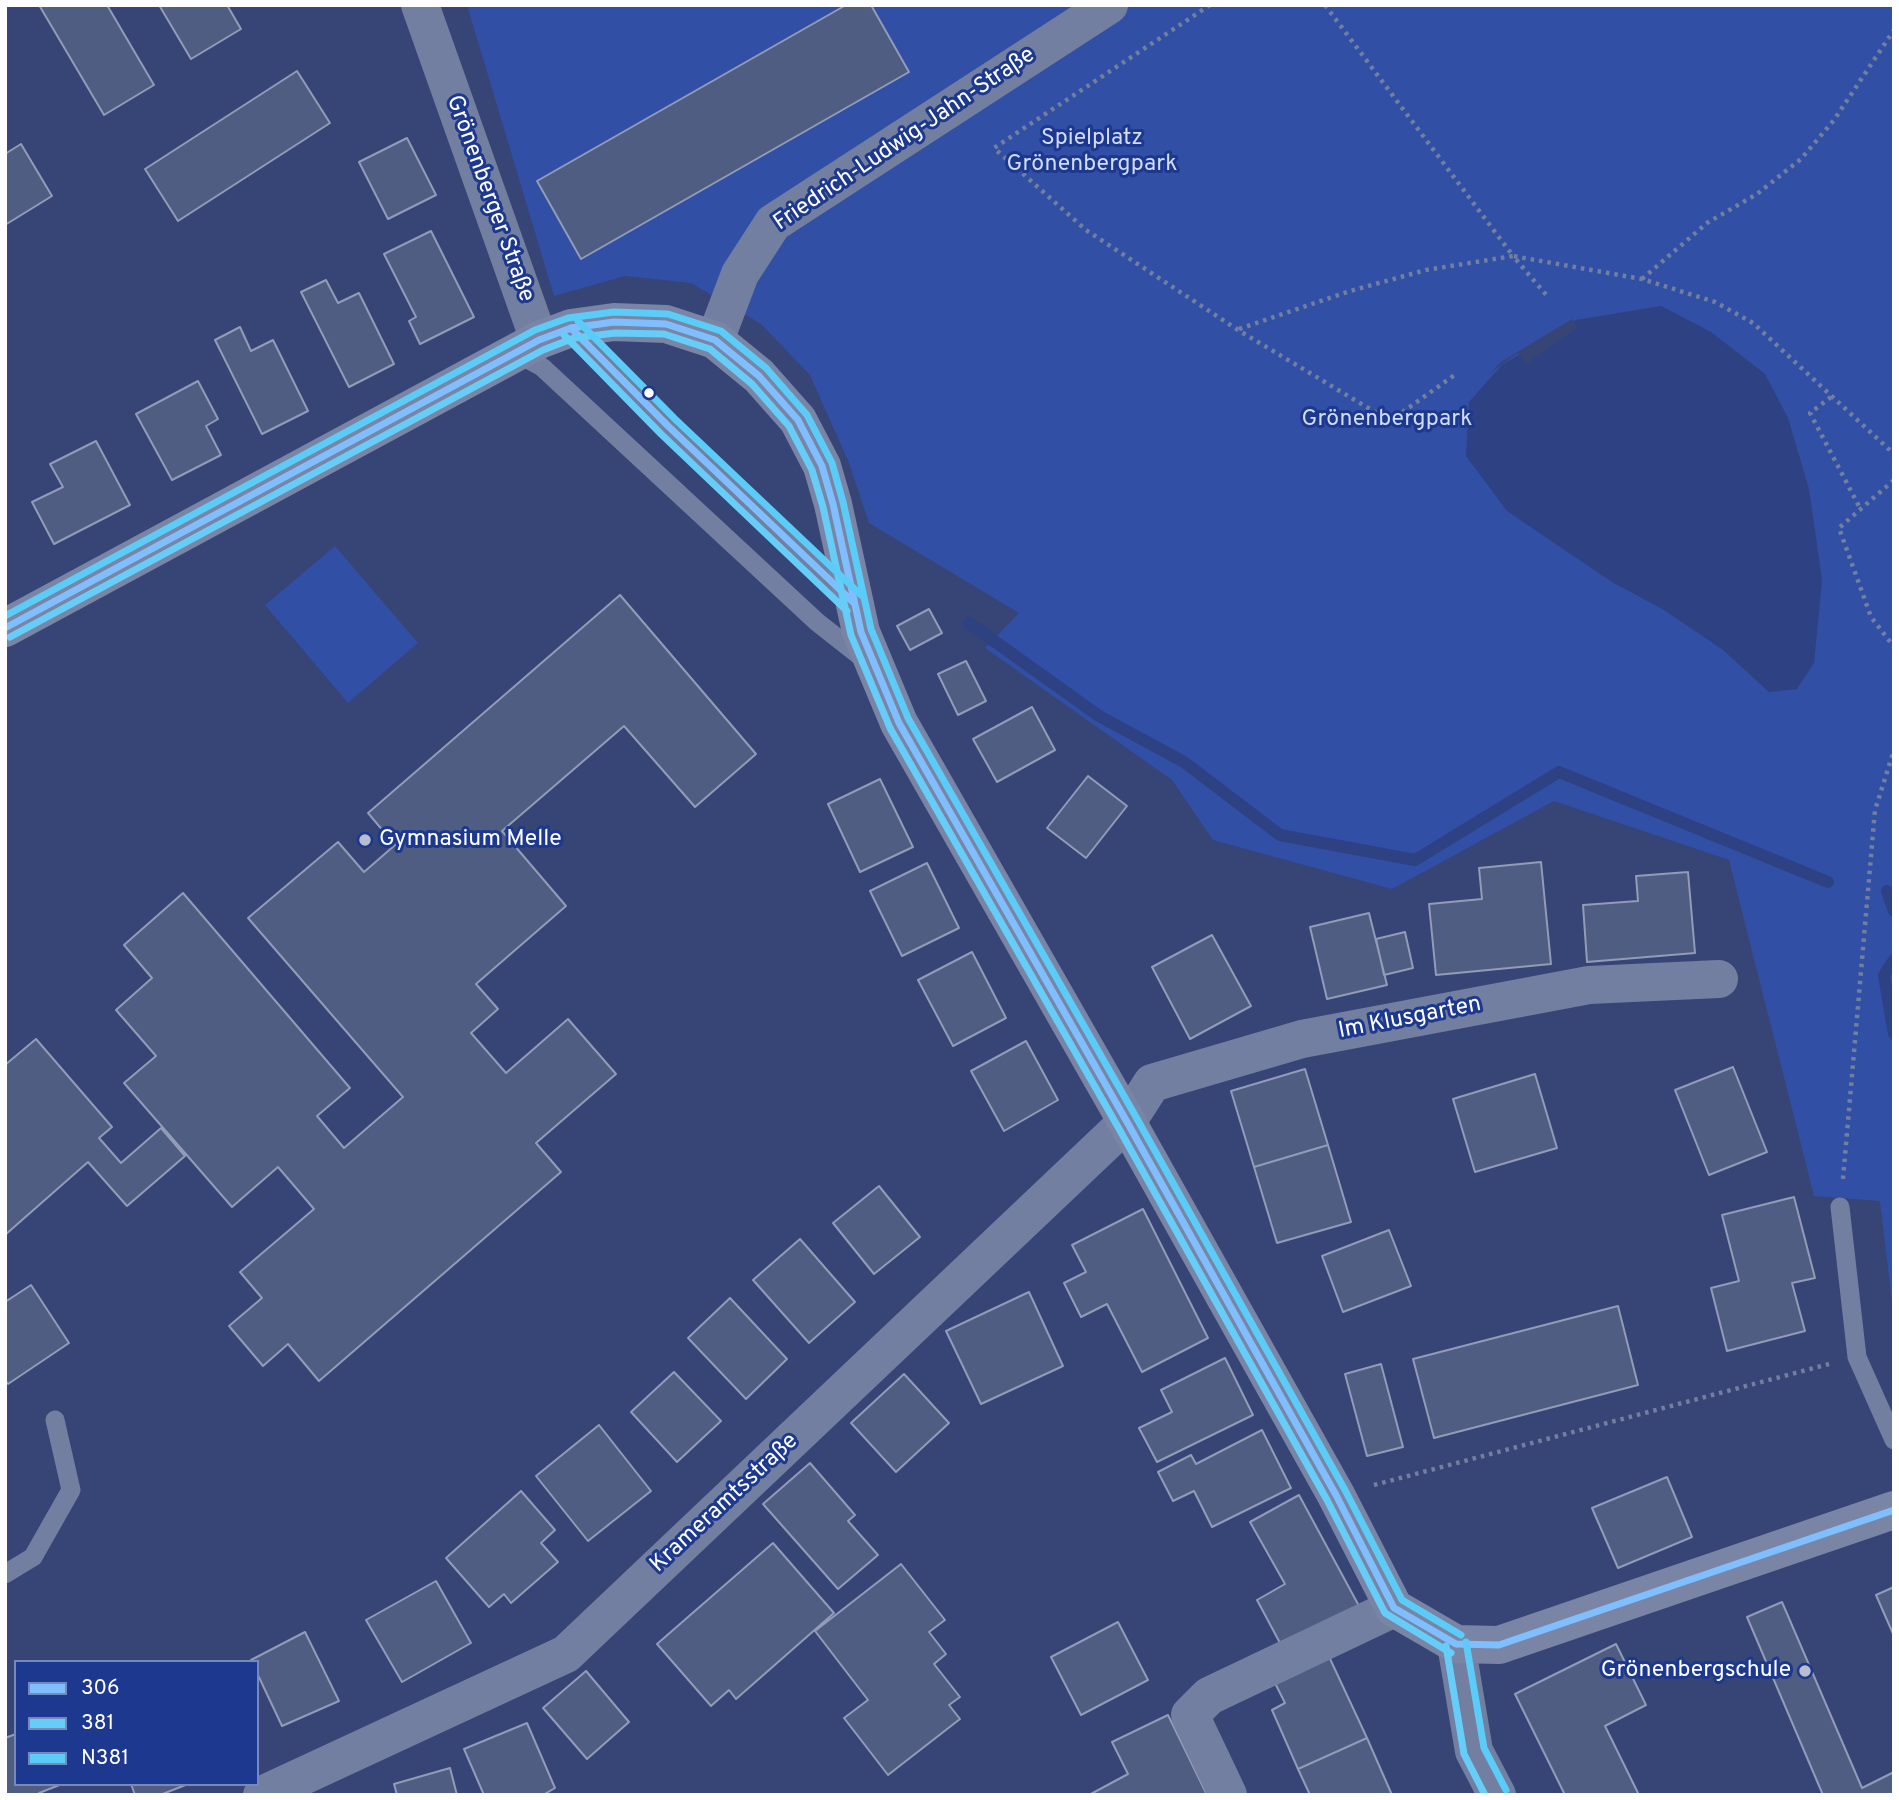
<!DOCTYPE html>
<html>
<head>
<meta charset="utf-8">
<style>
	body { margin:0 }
	#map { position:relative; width:1899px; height:1800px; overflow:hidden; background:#364575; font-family:Overpass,sans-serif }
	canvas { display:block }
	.frame { position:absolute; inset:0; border:7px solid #fff; pointer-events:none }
	.legend { position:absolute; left:14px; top:1660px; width:245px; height:126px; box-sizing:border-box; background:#1c388f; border:2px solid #7788bc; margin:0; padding:9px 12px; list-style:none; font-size:21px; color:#fff }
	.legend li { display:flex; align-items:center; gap:14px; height:35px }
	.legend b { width:35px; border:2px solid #7788bc }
</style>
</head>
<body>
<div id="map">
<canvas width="1899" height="1800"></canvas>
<div class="frame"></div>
<ul class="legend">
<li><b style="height:9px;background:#80bfff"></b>306</li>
<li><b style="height:9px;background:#66cdf9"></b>381</li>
<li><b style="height:9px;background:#5accf7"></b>N381</li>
</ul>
</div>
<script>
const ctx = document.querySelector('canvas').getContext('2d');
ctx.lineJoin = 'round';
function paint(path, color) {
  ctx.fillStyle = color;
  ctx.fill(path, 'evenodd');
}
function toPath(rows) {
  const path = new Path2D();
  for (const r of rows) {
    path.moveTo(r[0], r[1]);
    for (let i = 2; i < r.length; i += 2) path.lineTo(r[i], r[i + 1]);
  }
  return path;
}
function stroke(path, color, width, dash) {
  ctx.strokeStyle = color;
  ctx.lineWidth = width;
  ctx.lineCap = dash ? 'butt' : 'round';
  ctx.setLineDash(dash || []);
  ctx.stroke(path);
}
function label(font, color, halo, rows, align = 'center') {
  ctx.font = font + ' Overpass,sans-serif';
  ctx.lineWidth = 6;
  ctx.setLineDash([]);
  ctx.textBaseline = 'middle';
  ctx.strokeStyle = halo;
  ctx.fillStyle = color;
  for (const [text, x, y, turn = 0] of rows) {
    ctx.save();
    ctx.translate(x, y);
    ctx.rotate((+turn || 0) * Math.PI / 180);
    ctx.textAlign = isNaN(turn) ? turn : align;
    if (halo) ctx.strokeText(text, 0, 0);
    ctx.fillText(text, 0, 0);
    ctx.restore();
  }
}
paint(toPath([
	[467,5,1894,5,1894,1319,1880,1201,1814,1196,1729,860,1554,801,1392,889,1213,840,1172,780,985,648,1019,613,869,523,849,463,810,375,761,324,691,283,625,276,554,296],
	[335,546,418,643,348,703,265,605]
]), '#304fa5');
paint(toPath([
	[1661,306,1711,332,1765,374,1788,418,1809,489,1822,580,1814,663,1797,689,1769,692,1723,650,1664,610,1612,582,1507,511,1466,456,1469,402,1502,365,1576,320]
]), '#2e4182');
paint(toPath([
	[1572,319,1578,327,1527,364,1518,353,1489,374,1501,362]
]), '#364575');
stroke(toPath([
	[969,623,1099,716,1184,762,1280,835,1415,860,1559,772,1828,882],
	[1887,891,1894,911],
	[1894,960,1884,975,1894,1034]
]), '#2e4182', 12);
const building = toPath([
	[39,5,107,5,154,85,104,115,39,5],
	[159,5,227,5,241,29,191,59,159,5],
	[846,5,871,5,909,72,581,259,537,181,846,5],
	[297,71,330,123,178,221,145,169,297,71],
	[407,138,436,195,388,219,359,162,407,138],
	[21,144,52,196,5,225,5,154,21,144],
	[431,231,474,317,420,344,409,321,416,317,384,254,431,231],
	[326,280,338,303,359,293,394,364,349,387,301,292,326,280],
	[240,327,251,351,273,340,308,411,262,434,215,340,240,327],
	[198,381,218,419,206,426,221,455,172,480,136,414,198,381],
	[96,441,130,505,54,544,32,502,63,487,50,464,96,441],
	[620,595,756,754,695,807,624,726,502,831,566,906,476,984,498,1009,471,1033,506,1073,568,1019,616,1074,536,1143,561,1172,319,1381,288,1344,263,1366,229,1326,262,1298,240,1272,314,1209,278,1167,232,1207,124,1083,156,1056,116,1010,152,978,124,945,183,893,350,1088,317,1116,344,1148,403,1097,248,918,338,842,364,872,395,845,368,813,620,595],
	[929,609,942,633,910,650,897,626,929,609],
	[966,661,986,701,958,715,938,674,966,661],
	[1032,707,1055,750,997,782,973,739,1032,707],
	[1088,776,1127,806,1086,858,1047,828,1088,776],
	[880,779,913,847,860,872,828,804,880,779],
	[1541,862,1551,964,1436,975,1429,904,1482,899,1479,868,1541,862],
	[927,863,959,928,902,956,870,891,927,863],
	[1688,872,1695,953,1587,962,1583,905,1638,901,1636,876,1688,872],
	[1369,913,1387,985,1327,999,1310,927,1369,913],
	[1405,932,1413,968,1384,975,1376,939,1405,932],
	[1212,935,1251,1006,1190,1039,1152,967,1212,935],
	[972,952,1006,1018,953,1046,918,980,972,952],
	[36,1039,112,1127,99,1138,121,1163,161,1128,185,1156,127,1206,88,1162,5,1235,5,1065,36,1039],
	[1026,1041,1058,1100,1004,1131,971,1071,1026,1041],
	[1733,1067,1767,1152,1709,1175,1675,1090,1733,1067],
	[1305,1069,1328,1145,1254,1167,1231,1091,1305,1069],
	[1535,1074,1557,1148,1475,1172,1453,1099,1535,1074],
	[1328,1145,1351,1222,1277,1243,1254,1167,1328,1145],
	[879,1186,920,1237,874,1274,833,1223,879,1186],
	[1794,1197,1815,1278,1792,1283,1805,1331,1727,1351,1711,1288,1739,1281,1722,1215,1794,1197],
	[1143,1209,1208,1338,1142,1372,1107,1304,1081,1317,1064,1283,1086,1272,1072,1245,1143,1209],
	[1389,1230,1411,1286,1343,1312,1322,1256,1389,1230],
	[800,1239,855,1302,809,1343,753,1280,800,1239],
	[31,1285,69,1343,8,1384,5,1380,5,1302,31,1285],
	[1029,1292,1063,1366,981,1404,946,1331,1029,1292],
	[730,1298,787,1359,746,1399,688,1338,730,1298],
	[1618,1306,1638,1385,1434,1438,1413,1359,1618,1306],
	[1225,1358,1253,1415,1157,1462,1139,1428,1172,1412,1161,1390,1225,1358],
	[1381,1364,1403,1447,1367,1456,1345,1374,1381,1364],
	[674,1372,721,1421,677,1462,631,1412,674,1372],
	[904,1374,949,1423,896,1472,851,1423,904,1374],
	[599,1425,651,1491,588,1541,536,1476,599,1425],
	[1262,1430,1291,1488,1212,1527,1194,1491,1173,1501,1158,1472,1191,1455,1196,1464,1262,1430],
	[810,1463,855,1515,848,1521,878,1555,838,1589,763,1504,810,1463],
	[1667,1477,1692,1537,1618,1568,1592,1508,1667,1477],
	[521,1491,555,1530,541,1543,558,1562,511,1603,504,1594,489,1607,446,1558,521,1491],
	[1299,1495,1359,1606,1280,1643,1257,1600,1285,1584,1250,1522,1299,1495],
	[773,1543,834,1613,736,1699,729,1690,711,1706,657,1644,773,1543],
	[901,1564,945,1620,929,1632,946,1654,934,1664,960,1697,949,1705,960,1719,888,1775,844,1718,868,1700,815,1631,901,1564],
	[436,1581,471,1643,402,1682,366,1620,436,1581],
	[1894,1587,1894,1636,1876,1595,1894,1587],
	[1782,1602,1862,1788,1894,1772,1894,1795,1823,1795,1747,1617,1782,1602],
	[1118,1622,1148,1680,1081,1715,1051,1657,1118,1622],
	[305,1632,339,1701,282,1726,257,1673,257,1662,251,1660,305,1632],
	[1616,1644,1646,1705,1605,1726,1639,1795,1565,1795,1515,1694,1616,1644],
	[1325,1648,1367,1738,1298,1769,1272,1710,1285,1703,1270,1673,1325,1648],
	[586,1671,629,1722,587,1759,543,1708,586,1671],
	[1168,1715,1207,1795,1089,1795,1128,1774,1112,1742,1168,1715],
	[527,1723,555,1788,543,1795,484,1795,464,1749,527,1723],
	[16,1734,16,1784,62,1784,39,1793,39,1795,5,1795,5,1738,16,1734],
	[1367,1738,1392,1795,1310,1795,1298,1769,1367,1738],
	[450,1768,457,1795,397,1795,394,1784,450,1768],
	[131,1784,188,1784,160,1795,135,1795,131,1784]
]);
paint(building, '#505d83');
stroke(building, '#929bb7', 2);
stroke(toPath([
	[1210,5,994,148,1086,230,1238,330,1390,421,1456,374],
	[1325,5,1513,256,1642,279,1715,302,1753,323,1894,454],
	[1642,279,1707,223,1757,194,1801,159,1834,120,1894,30],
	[1239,329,1350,291,1426,270,1513,256,1548,297],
	[1831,397,1810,413,1861,510],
	[1894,480,1839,528,1871,617,1894,647],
	[1843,1179,1875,810,1894,750],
	[1374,1485,1829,1364]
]), '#737fa0', 4.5, [3.5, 5]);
stroke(toPath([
	[572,328,668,426,848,598],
	[516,353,542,367,817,622,864,659],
	[1840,1207,1857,1357,1894,1440],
	[5,1574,33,1557,71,1490,55,1420]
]), '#737fa0', 19);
stroke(toPath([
	[420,5,539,340],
	[715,340,740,274,773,223,1109,5],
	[1456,1644,1474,1751,1497,1795],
	[262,1795,566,1654,1127,1122,1152,1083,1302,1039,1589,985,1719,979],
	[1228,1795,1190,1715,1209,1696,1394,1608]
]), '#737fa0', 38);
stroke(toPath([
	[5,628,539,340,571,328,614,322,666,324,715,340,759,376,798,420,822,466,833,504,861,632,899,723,1127,1122,1336,1495,1394,1608,1456,1644,1499,1645,1894,1510]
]), '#7a85a5', 38);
stroke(toPath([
	[571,328,668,426,854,603],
	[5,628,539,340,571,328,614,322,666,324,715,340,759,376,798,420,822,466,833,504,861,632,899,723,1127,1122,1336,1495,1394,1608,1456,1644,1499,1645,1894,1510]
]), '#80bfff', 7);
stroke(toPath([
	[564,335,661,434,847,611],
	[10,637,543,350,574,338,615,333,664,334,710,349,752,384,789,426,812,470,823,507,851,635,890,728,1118,1127,1327,1500,1385,1613,1451,1653],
	[1446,1646,1464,1754,1485,1795]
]), '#66cdf9', 7);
stroke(toPath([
	[578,321,675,419,861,595],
	[5,616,535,330,568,318,614,312,668,314,721,331,766,368,807,415,832,463,843,502,871,629,908,718,1136,1117,1345,1490,1402,1600,1461,1635],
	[1466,1642,1484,1748,1506,1790]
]), '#5accf7', 7);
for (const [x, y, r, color] of [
	[649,393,6,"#fff"],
	[365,840,7,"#b9becf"],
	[1805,1671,7,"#b9becf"]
]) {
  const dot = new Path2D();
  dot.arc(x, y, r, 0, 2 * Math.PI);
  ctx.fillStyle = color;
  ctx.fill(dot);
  stroke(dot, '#1c388f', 2.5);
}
label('23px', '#d1dbfa', '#1c388f', [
	["Spielplatz",1092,139],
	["Grönenbergpark",1092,165],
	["Grönenbergpark",1387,420]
]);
label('23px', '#fff', '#1c388f', [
	["Friedrich-Ludwig-Jahn-Straße",905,140,-34],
	["Grönenberger Straße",489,199,70],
	["Im Klusgarten",1410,1019,-11],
	["Krameramtsstraße",725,1504,-43]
]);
label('23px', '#fff', '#1c388f', [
	["Gymnasium Melle",379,840],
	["Grönenbergschule",1791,1671,"right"]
], 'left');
</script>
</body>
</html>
